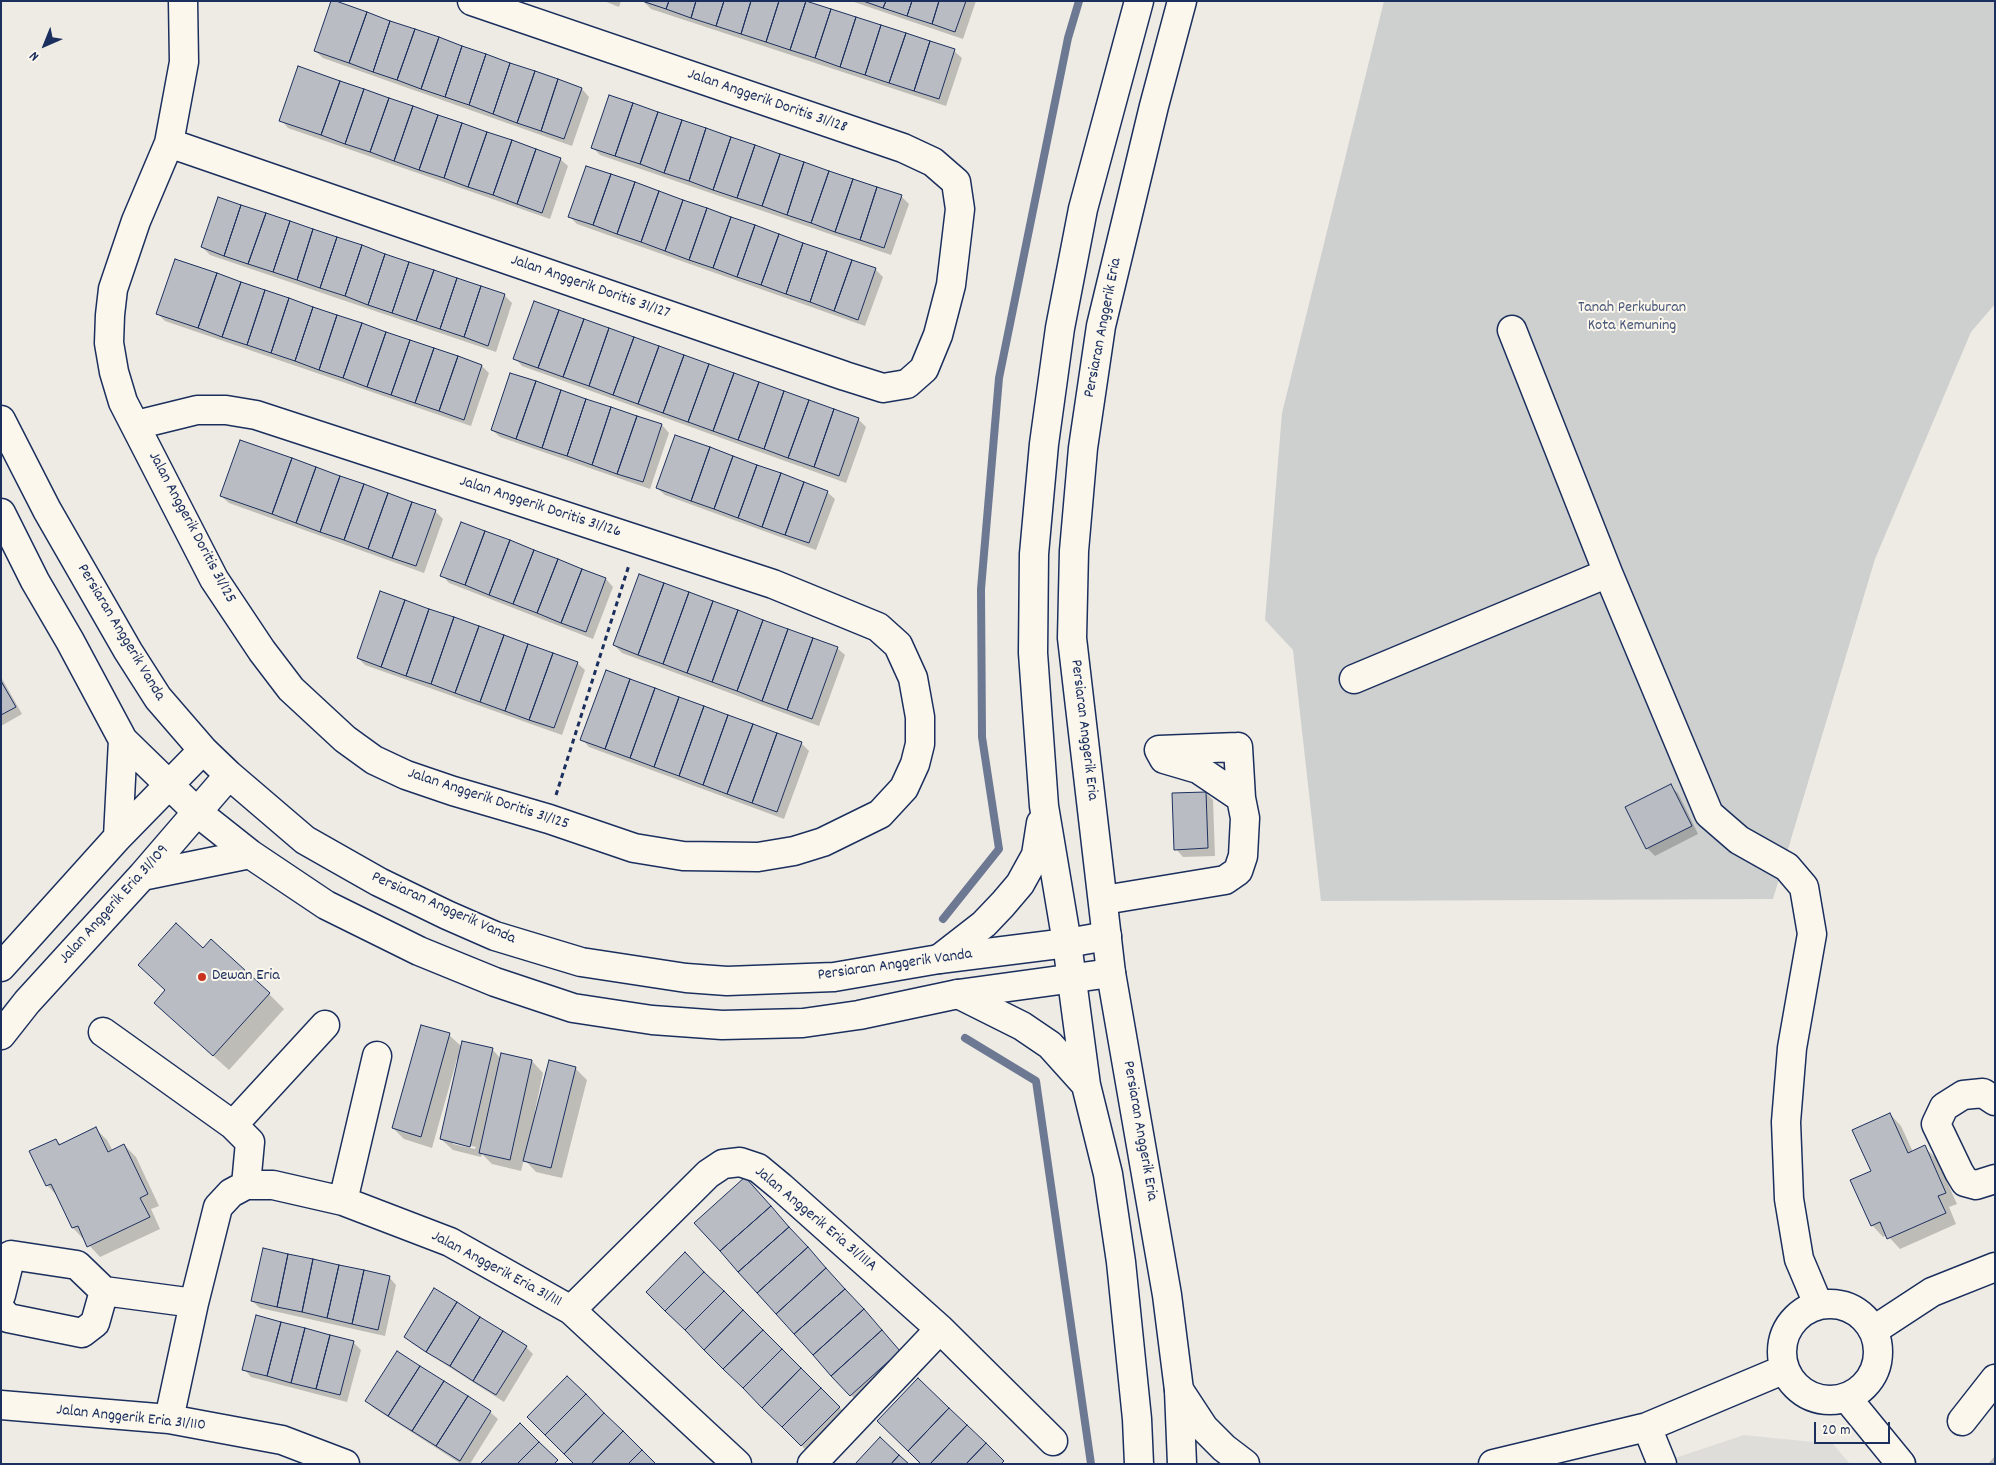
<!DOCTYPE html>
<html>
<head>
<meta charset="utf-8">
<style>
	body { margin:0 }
	#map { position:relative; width:1996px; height:1465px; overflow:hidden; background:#eeebe4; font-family:Dekko,sans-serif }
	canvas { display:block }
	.frame { position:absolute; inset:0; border:2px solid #1b2f5e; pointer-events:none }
	.north { position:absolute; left:20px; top:20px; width:50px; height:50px; -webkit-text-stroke:4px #fbf7ec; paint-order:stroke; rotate:224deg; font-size:14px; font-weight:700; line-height:20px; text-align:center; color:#1b2f5e }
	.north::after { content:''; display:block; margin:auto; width:18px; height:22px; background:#1b2f5e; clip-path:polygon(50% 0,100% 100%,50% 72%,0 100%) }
	.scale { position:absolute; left:1814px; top:1422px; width:76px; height:22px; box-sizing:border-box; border:2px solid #1b2f5e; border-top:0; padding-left:6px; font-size:15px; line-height:18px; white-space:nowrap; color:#1b2f5e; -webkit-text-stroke:4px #fbf7ec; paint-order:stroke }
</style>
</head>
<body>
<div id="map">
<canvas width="1996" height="1465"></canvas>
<div class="frame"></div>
<div class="north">N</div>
<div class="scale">20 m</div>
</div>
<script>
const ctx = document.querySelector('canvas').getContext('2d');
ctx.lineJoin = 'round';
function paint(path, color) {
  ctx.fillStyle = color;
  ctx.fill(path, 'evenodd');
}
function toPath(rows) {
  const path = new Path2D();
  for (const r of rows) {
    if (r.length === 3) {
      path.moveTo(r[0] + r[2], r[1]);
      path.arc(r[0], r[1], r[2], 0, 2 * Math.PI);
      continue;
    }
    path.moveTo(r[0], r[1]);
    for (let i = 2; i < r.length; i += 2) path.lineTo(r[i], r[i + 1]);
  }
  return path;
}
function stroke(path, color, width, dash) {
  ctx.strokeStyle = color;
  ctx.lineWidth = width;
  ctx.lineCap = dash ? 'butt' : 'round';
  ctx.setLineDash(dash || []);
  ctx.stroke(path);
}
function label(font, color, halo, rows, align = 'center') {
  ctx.font = font + ' Dekko,sans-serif';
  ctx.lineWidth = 4;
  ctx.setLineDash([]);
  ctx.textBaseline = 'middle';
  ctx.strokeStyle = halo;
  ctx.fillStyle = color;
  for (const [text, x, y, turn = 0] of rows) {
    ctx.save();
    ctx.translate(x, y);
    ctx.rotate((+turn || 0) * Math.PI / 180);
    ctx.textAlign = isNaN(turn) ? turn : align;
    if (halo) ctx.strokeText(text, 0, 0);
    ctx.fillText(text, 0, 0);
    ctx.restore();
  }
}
paint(toPath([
	[1744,1435,1833,1444,1850,1464,1657,1464]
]), '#deddda');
paint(toPath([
	[1384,1,1995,1,1995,304,1971,332,1875,559,1773,899,1321,901,1293,650,1265,620,1282,413]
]), '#cecfcf');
paint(toPath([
	[604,1,621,1,619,7],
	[643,1,954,51,962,58,946,106,651,9],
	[851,1,976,1,963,39],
	[315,51,582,89,589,97,572,146,323,58],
	[281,120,560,159,568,166,550,219,288,128],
	[592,147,901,196,909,204,891,255,600,155],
	[218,198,505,296,512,303,496,352,210,255,202,247],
	[570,217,875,269,883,277,865,326,577,224],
	[158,314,482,366,489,373,471,426,165,321],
	[515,358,858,419,866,427,846,483,522,366],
	[662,425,669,433,650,489,500,437,492,430],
	[657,488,827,492,835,499,816,550,665,495],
	[221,496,435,511,443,519,424,573,229,503],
	[461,523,606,579,613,587,593,639,449,583,442,575],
	[614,645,837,648,845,655,819,726,622,653],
	[358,658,577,663,585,670,562,735,365,665],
	[1,677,22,714,1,726],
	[582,739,801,743,809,751,784,819,589,747],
	[1670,786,1678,793,1698,834,1655,856,1647,848],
	[1206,793,1213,800,1215,856,1183,857,1176,849],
	[203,950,269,994,284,1009,229,1070,171,1018],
	[449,1035,462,1047,492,1049,501,1059,502,1054,532,1061,543,1073,535,1111,537,1111,575,1068,587,1080,562,1178,536,1172,524,1159,521,1171,492,1164,482,1154,481,1157,453,1150,441,1139,459,1060,457,1059,432,1148,404,1139,393,1128],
	[453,1141,476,1147,475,1149,453,1144],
	[1890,1114,1901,1126,1913,1152,1924,1147,1936,1158,1957,1204,1949,1207,1956,1224,1900,1249,1887,1235,1883,1237,1872,1225,1872,1172],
	[96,1129,107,1140,113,1151,124,1145,136,1157,159,1206,151,1209,160,1229,100,1257,73,1228,58,1197,47,1185,56,1140,61,1145],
	[752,1186,907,1359,858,1403,851,1395],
	[685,1254,847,1415,809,1453,648,1292],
	[389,1277,396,1285,385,1336,260,1308,252,1301],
	[405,1337,526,1347,533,1354,504,1402,413,1344],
	[353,1342,361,1350,347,1402,251,1377,244,1369],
	[367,1401,490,1412,498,1419,470,1464,461,1464,374,1408],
	[1995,1456,1995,1464,1988,1464]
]), '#0003');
stroke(toPath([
	[943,919,999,849,982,737,981,589,999,378,1068,38,1079,1],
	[965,1038,1036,1081,1091,1464]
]), '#6d7892', 8);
const building = toPath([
	[331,1,336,1,367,12,349,63,314,51,331,1],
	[642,1,669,1,666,9,642,1],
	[669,1,696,1,691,18,666,9,669,1],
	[696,1,724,1,716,26,691,18,696,1],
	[724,1,751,1,741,34,716,26,724,1],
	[751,1,779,1,766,42,741,34,751,1],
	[779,1,806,1,790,50,766,42,779,1],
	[806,1,831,9,815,58,790,50,806,1],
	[863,1,886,1,883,8,863,1],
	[886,1,912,1,907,16,883,8,886,1],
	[912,1,939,1,932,24,907,16,912,1],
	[939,1,966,1,955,32,932,24,939,1],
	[831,9,856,17,840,67,815,58,831,9],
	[367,12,390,21,373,72,349,63,367,12],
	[856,17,881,25,865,75,840,67,856,17],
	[390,21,415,29,397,80,373,72,390,21],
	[881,25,906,33,889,83,865,75,881,25],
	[415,29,439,37,421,89,397,80,415,29],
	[906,33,930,41,914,91,889,83,906,33],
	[439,37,462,46,445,97,421,89,439,37],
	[930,41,955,49,939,99,914,91,930,41],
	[462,46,486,54,469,105,445,97,462,46],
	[486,54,510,63,493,114,469,105,486,54],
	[510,63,535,71,517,123,493,114,510,63],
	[298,66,340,81,321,135,279,121,298,66],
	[535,71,558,79,541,131,517,123,535,71],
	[558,79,582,88,564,139,541,131,558,79],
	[340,81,364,89,345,144,321,135,340,81],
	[364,89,389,98,370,152,345,144,364,89],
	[609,95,633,103,615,156,591,148,609,95],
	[389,98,413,106,394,161,370,152,389,98],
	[633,103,658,112,640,164,615,156,633,103],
	[413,106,438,115,419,170,394,161,413,106],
	[658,112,682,120,664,173,640,164,658,112],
	[438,115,462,123,444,178,419,170,438,115],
	[682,120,706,128,689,181,664,173,682,120],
	[462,123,487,132,468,187,444,178,462,123],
	[706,128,731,137,713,190,689,181,706,128],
	[487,132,512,140,493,195,468,187,487,132],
	[731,137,755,145,737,198,713,190,731,137],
	[512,140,536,149,517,204,493,195,512,140],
	[755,145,780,154,762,206,737,198,755,145],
	[536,149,561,158,542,213,517,204,536,149],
	[780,154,804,162,787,215,762,206,780,154],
	[804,162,829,171,811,223,787,215,804,162],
	[586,166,611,174,593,225,568,217,586,166],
	[829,171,853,179,835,232,811,223,829,171],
	[611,174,635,182,617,234,593,225,611,174],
	[853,179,877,187,860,240,835,232,853,179],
	[635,182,659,191,641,242,617,234,635,182],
	[877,187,902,195,884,248,860,240,877,187],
	[659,191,683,200,665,251,641,242,659,191],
	[218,197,241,205,224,256,201,247,218,197],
	[683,200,707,208,689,260,665,251,683,200],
	[241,205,266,213,248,264,224,256,241,205],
	[707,208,731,217,713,268,689,260,707,208],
	[266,213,290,221,273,272,248,264,266,213],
	[731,217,755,225,737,277,713,268,731,217],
	[290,221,313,229,297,280,273,272,290,221],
	[755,225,779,234,761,285,737,277,755,225],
	[313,229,337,237,320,288,297,280,313,229],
	[779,234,803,243,786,294,761,285,779,234],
	[337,237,362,245,345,296,320,288,337,237],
	[803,243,827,251,810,302,786,294,803,243],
	[362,245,385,254,368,305,345,296,362,245],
	[827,251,852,260,834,311,810,302,827,251],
	[385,254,409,262,392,313,368,305,385,254],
	[175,259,217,273,198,328,156,314,175,259],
	[852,260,876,268,858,320,834,311,852,260],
	[409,262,434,270,416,321,392,313,409,262],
	[434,270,457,278,440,329,416,321,434,270],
	[217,273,241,282,222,337,198,328,217,273],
	[457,278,481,286,464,337,440,329,457,278],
	[241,282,265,290,247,345,222,337,241,282],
	[481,286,505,294,488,346,464,337,481,286],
	[265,290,289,298,271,353,247,345,265,290],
	[289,298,313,307,295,361,271,353,289,298],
	[534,301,559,310,538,368,513,359,534,301],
	[313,307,337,315,319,370,295,361,313,307],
	[559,310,584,319,563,377,538,368,559,310],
	[337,315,362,323,343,378,319,370,337,315],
	[584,319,609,328,589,386,563,377,584,319],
	[362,323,386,332,367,387,343,378,362,323],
	[609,328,634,337,613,395,589,386,609,328],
	[386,332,410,340,391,395,367,387,386,332],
	[634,337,659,346,638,404,613,395,634,337],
	[410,340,434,348,415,403,391,395,410,340],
	[659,346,684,355,663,413,638,404,659,346],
	[434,348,458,356,439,411,415,403,434,348],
	[684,355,709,364,688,422,663,413,684,355],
	[458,356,482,365,464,420,439,411,458,356],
	[709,364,734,373,713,431,688,422,709,364],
	[510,373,536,381,516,439,491,430,510,373],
	[734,373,759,382,738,440,713,431,734,373],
	[536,381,561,390,542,448,516,439,536,381],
	[759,382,784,391,764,449,738,440,759,382],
	[561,390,586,399,567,456,542,448,561,390],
	[784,391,809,400,788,458,764,449,784,391],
	[586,399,611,407,592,465,567,456,586,399],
	[809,400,834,409,814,467,788,458,809,400],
	[611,407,637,416,617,474,592,465,611,407],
	[834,409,859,418,839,476,814,467,834,409],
	[637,416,662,424,643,482,617,474,637,416],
	[675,435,710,447,691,501,656,488,675,435],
	[240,440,292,458,272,514,220,496,240,440],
	[710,447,733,456,714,509,691,501,710,447],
	[733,456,757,465,738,518,714,509,733,456],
	[292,458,316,467,296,523,272,514,292,458],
	[757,465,781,473,762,527,738,518,757,465],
	[316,467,340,476,320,532,296,523,316,467],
	[781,473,804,482,785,535,762,527,781,473],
	[340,476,364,484,344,540,320,532,340,476],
	[804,482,828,491,809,543,785,535,804,482],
	[364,484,388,493,368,549,344,540,364,484],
	[388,493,412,502,392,558,368,549,388,493],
	[412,502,436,510,416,566,392,558,412,502],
	[461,522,485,531,465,585,440,576,461,522],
	[485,531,510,540,489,595,465,585,485,531],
	[510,540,534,550,513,604,489,595,510,540],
	[534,550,558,559,537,613,513,604,534,550],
	[558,559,582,569,561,623,537,613,558,559],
	[582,569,606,578,586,632,561,623,582,569],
	[639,574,664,583,638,655,613,645,639,574],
	[664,583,689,592,663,664,638,655,664,583],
	[380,591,405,600,381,667,357,658,380,591],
	[689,592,713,601,687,673,663,664,689,592],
	[405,600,429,609,406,676,381,667,405,600],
	[713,601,738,610,712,682,687,673,713,601],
	[429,609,454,617,431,684,406,676,429,609],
	[738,610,763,620,737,691,712,682,738,610],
	[454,617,479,626,455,693,431,684,454,617],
	[763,620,788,629,762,701,737,691,763,620],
	[479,626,504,635,480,702,455,693,479,626],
	[788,629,813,638,787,710,762,701,788,629],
	[504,635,528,644,505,711,480,702,504,635],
	[813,638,838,647,812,719,787,710,813,638],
	[528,644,553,653,529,720,505,711,528,644],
	[553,653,578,662,554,728,529,720,553,653],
	[606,670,630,679,605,749,580,740,606,670],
	[630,679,655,688,630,758,605,749,630,679],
	[1,681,16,707,1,715,1,681],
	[655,688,679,697,654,767,630,758,655,688],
	[679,697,704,706,679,776,654,767,679,697],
	[704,706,728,715,703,785,679,776,704,706],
	[728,715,753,724,727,794,703,785,728,715],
	[753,724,777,733,752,803,727,794,753,724],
	[777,733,802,742,777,812,752,803,777,733],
	[1671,784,1692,826,1646,849,1625,807,1671,784],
	[1206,792,1208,848,1174,850,1172,793,1206,792],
	[176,923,203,948,211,939,270,993,213,1056,154,1003,165,990,138,965,176,923],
	[421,1025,450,1033,421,1137,392,1128,421,1025],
	[462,1041,493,1048,470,1147,440,1139,462,1041],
	[501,1053,532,1060,510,1160,479,1153,501,1053],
	[549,1060,576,1067,551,1168,523,1161,549,1060],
	[1890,1113,1908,1153,1925,1145,1946,1193,1938,1196,1946,1213,1887,1239,1880,1222,1871,1226,1850,1180,1871,1171,1852,1130,1890,1113],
	[96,1127,108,1152,124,1144,148,1194,140,1198,150,1217,87,1247,78,1226,72,1228,51,1184,46,1186,29,1151,56,1139,59,1145,96,1127],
	[745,1177,771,1206,720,1251,694,1223,745,1177],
	[771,1206,789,1227,738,1272,720,1251,771,1206],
	[789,1227,808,1247,757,1293,738,1272,789,1227],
	[808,1247,826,1268,776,1314,757,1293,808,1247],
	[263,1248,288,1254,277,1307,251,1301,263,1248],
	[685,1252,704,1272,665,1311,646,1292,685,1252],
	[288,1254,313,1259,302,1312,277,1307,288,1254],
	[313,1259,339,1265,327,1318,302,1312,313,1259],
	[339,1265,364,1270,352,1324,327,1318,339,1265],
	[826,1268,845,1289,794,1334,776,1314,826,1268],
	[364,1270,390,1276,378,1330,352,1324,364,1270],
	[704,1272,724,1291,685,1330,665,1311,704,1272],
	[434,1288,457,1302,426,1352,404,1337,434,1288],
	[845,1289,864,1309,813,1355,794,1334,845,1289],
	[724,1291,743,1310,704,1350,685,1330,724,1291],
	[457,1302,480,1317,450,1366,426,1352,457,1302],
	[864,1309,882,1330,831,1376,813,1355,864,1309],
	[743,1310,763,1330,723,1369,704,1350,743,1310],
	[256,1315,281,1322,267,1376,242,1370,256,1315],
	[480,1317,503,1331,473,1381,450,1366,480,1317],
	[281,1322,305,1328,291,1383,267,1376,281,1322],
	[305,1328,330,1335,316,1389,291,1383,305,1328],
	[763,1330,782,1349,743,1388,723,1369,763,1330],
	[882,1330,900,1351,850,1396,831,1376,882,1330],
	[503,1331,527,1346,496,1395,473,1381,503,1331],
	[330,1335,354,1341,340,1395,316,1389,330,1335],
	[782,1349,801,1368,762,1408,743,1388,782,1349],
	[397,1351,420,1366,388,1416,365,1401,397,1351],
	[420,1366,444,1381,412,1431,388,1416,420,1366],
	[801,1368,821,1388,782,1427,762,1408,801,1368],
	[567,1376,586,1394,545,1435,527,1417,567,1376],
	[918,1378,949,1408,908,1451,877,1421,918,1378],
	[444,1381,468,1396,436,1446,412,1431,444,1381],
	[821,1388,840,1407,801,1446,782,1427,821,1388],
	[586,1394,604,1413,564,1454,545,1435,586,1394],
	[468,1396,491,1411,460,1461,436,1446,468,1396],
	[949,1408,967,1425,930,1464,921,1464,908,1451,949,1408],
	[604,1413,623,1431,591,1464,574,1464,564,1454,604,1413],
	[520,1423,539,1442,517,1464,480,1464,520,1423],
	[967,1425,986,1443,966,1464,930,1464,967,1425],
	[623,1431,642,1450,628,1464,591,1464,623,1431],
	[880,1437,899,1455,891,1464,855,1464,880,1437],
	[539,1442,558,1460,554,1464,517,1464,539,1442],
	[986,1443,1004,1461,1001,1464,966,1464,986,1443],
	[642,1450,656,1464,628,1464,642,1450],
	[899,1455,909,1464,891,1464,899,1455]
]);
paint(building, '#b9bcc3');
stroke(building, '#1b2f5e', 1);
const minor = toPath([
	[169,143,845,376,883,388,907,384,924,369,938,335,951,285,960,209,956,182,933,162,903,148,472,1],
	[1512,330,1608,573,1709,814,1739,840,1787,867,1804,887,1812,934,1792,1048,1786,1122,1789,1199,1799,1259,1818,1304],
	[1,420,47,510,128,651,158,698,203,750,229,775,305,840,379,882,447,915,495,936,581,962,686,978,727,981,834,977,939,959,1067,943,1107,936],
	[136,425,197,410,226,410,256,415,773,584,878,627,898,645,913,678,920,717,920,744,915,764,904,788,880,814,823,842,794,851,758,857,683,856,634,848,549,819,453,791,406,775,374,760,345,739,291,689,262,651,214,579,123,402,114,372,109,343,110,315,113,289,136,221,169,143,184,62,183,1],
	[1,513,35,581,70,641,123,740,197,812,250,854,326,905,419,951,495,982,573,1008,652,1020,722,1025,803,1023,859,1015,958,994,1111,973],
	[1354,679,1608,573],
	[1238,747,1241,798,1198,769,1164,759,1159,750,1238,747],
	[118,837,123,740],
	[142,876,250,854],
	[1104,900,1225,880,1238,871,1243,856,1245,818,1241,798],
	[1,967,118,837,203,750],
	[103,1032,233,1125,250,1142,246,1185],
	[1,1035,27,1002,142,876,229,775],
	[1995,1101,1983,1093,1963,1095,1944,1107,1936,1124,1959,1172,1965,1182,1976,1185,1995,1179],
	[233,1125,325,1025],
	[343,1201,377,1056],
	[1,1295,11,1255,77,1265,104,1291,194,1303],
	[1830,1352,48],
	[1,1310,8,1318,82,1333,95,1323,104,1291],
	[571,1310,708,1174,723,1164,740,1162,758,1168,781,1187,940,1329,1053,1441],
	[1874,1330,1932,1292,1995,1267],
	[1179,1390,1204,1428,1224,1448,1245,1464],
	[1847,1398,1901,1464],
	[1,1405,169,1419,282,1440,345,1464],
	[169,1419,194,1303,218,1207,231,1193,246,1185,273,1185,343,1201,450,1242,571,1310,737,1464],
	[1962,1421,1995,1379],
	[1647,1427,1662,1464],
	[812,1464,940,1329],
	[1493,1464,1647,1427,1785,1369]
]);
const major = toPath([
	[1182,1,1154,106,1101,326,1083,448,1074,551,1072,638,1111,973,1167,1295,1179,1390,1182,1464],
	[939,959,984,924,1003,904,1020,884,1036,855,1041,823],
	[958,994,1022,1026,1050,1045,1086,1085],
	[1139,1464,1137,1419,1121,1262,1108,1174,1086,1085,1067,943,1044,806,1033,653,1034,554,1044,444,1060,328,1083,209,1139,1]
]);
stroke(minor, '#1b2f5e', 31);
stroke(major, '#1b2f5e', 31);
stroke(toPath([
	[556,795,629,565]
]), '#1b2f5e', 3, [5, 4]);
stroke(minor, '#fbf7ec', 28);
stroke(major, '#fbf7ec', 28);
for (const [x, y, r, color] of [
	[202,977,5,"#c8321e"]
]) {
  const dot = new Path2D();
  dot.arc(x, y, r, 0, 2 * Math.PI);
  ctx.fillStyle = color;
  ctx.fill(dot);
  stroke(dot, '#fbf7ec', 2);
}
label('16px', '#1b2f5e', '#fbf7ec', [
	["Jalan Anggerik Doritis 31/128",767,102,19],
	["Jalan Anggerik Doritis 31/127",590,288,19],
	["Persiaran Anggerik Eria",1104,328,-79],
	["Jalan Anggerik Doritis 31/126",540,508,18],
	["Jalan Anggerik Doritis 31/125",191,528,62],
	["Persiaran Anggerik Vanda",120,633,59],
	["Persiaran Anggerik Eria",1083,730,83],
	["Jalan Anggerik Doritis 31/125",488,800,18],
	["Jalan Anggerik Eria 31/109",115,905,-48],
	["Persiaran Anggerik Vanda",443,909,24],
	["Persiaran Anggerik Vanda",895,966,-8],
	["Persiaran Anggerik Eria",1139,1131,80],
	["Jalan Anggerik Eria 31/111A",815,1220,40],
	["Jalan Anggerik Eria 31/111",496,1270,28],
	["Jalan Anggerik Eria 31/110",131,1419,6]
]);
label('16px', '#48577a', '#fbf7ec', [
	["Tanah Perkuburan",1632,309],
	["Kota Kemuning",1632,327]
]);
label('16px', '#1b2f5e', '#fbf7ec', [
	["Dewan Eria",212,977]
], 'left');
</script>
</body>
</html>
